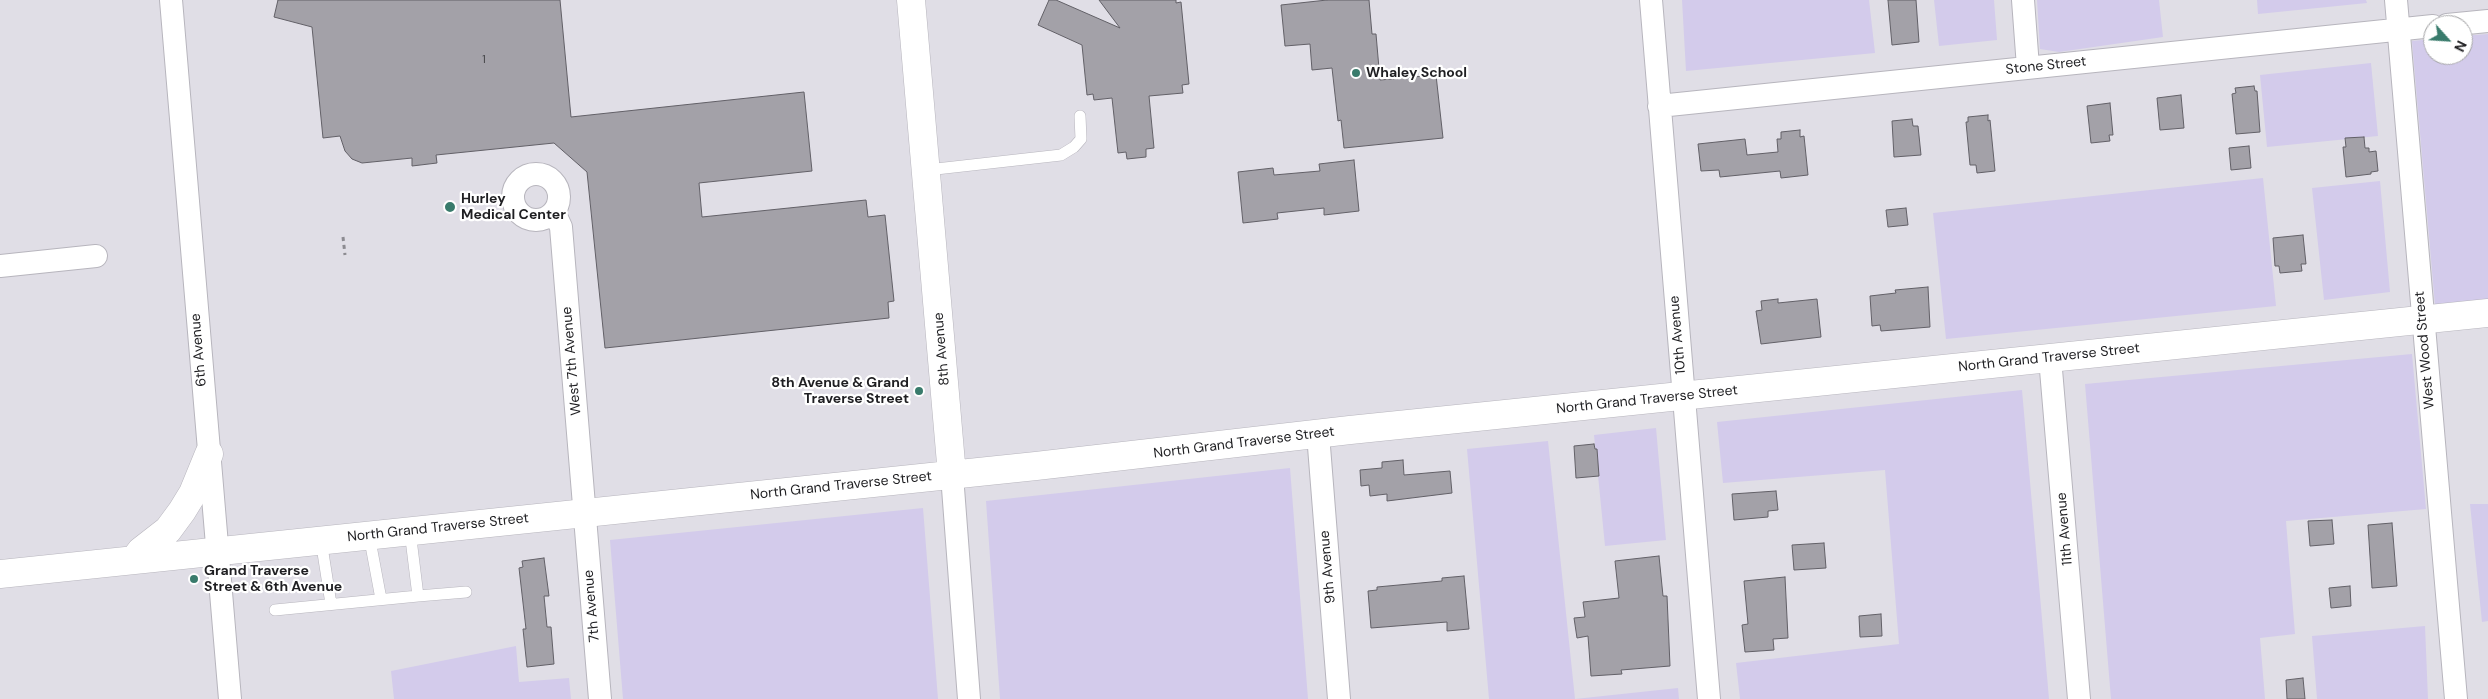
<!DOCTYPE html>
<html>
<head>
<meta charset="utf-8">
<style>
	body { margin:0 }
	#map { position:relative; width:2488px; height:699px; overflow:hidden; background:#e0dee6; font-family:"DM Sans",sans-serif }
	canvas { display:block }
	.north { position:absolute; left:2423px; top:15px; width:50px; height:50px; box-sizing:border-box; background:#fff; border:1px solid #a5a5a7; border-radius:50%; rotate:116deg; font-size:14px; font-weight:700; line-height:20px; text-align:center; color:#1f1f22 }
	.north::after { content:''; display:block; margin:auto; width:18px; height:22px; background:#397b6c; clip-path:polygon(50% 0,100% 100%,50% 72%,0 100%) }
</style>
</head>
<body>
<div id="map">
<canvas width="2488" height="699"></canvas>
<div class="north">N</div>
</div>
<script>
const ctx = document.querySelector('canvas').getContext('2d');
ctx.lineJoin = 'round';
function paint(path, color) {
  ctx.fillStyle = color;
  ctx.fill(path, 'evenodd');
}
function toPath(rows) {
  const path = new Path2D();
  for (const r of rows) {
    if (r.length === 3) {
      path.moveTo(r[0] + r[2], r[1]);
      path.arc(r[0], r[1], r[2], 0, 2 * Math.PI);
      continue;
    }
    path.moveTo(r[0], r[1]);
    for (let i = 2; i < r.length; i += 2) path.lineTo(r[i], r[i + 1]);
  }
  return path;
}
function stroke(path, color, width, dash) {
  ctx.strokeStyle = color;
  ctx.lineWidth = width;
  ctx.lineCap = dash ? 'butt' : 'round';
  ctx.setLineDash(dash || []);
  ctx.stroke(path);
}
function label(font, color, halo, rows, align = 'center') {
  ctx.font = font + ' "DM Sans",sans-serif';
  ctx.lineWidth = 4.5;
  ctx.setLineDash([]);
  ctx.textBaseline = 'middle';
  ctx.strokeStyle = halo;
  ctx.fillStyle = color;
  for (const [text, x, y, turn = 0] of rows) {
    ctx.save();
    ctx.translate(x, y);
    ctx.rotate((+turn || 0) * Math.PI / 180);
    ctx.textAlign = isNaN(turn) ? turn : align;
    if (halo) ctx.strokeText(text, 0, 0);
    ctx.fillText(text, 0, 0);
    ctx.restore();
  }
}
paint(toPath([
	[1682,0,1869,0,1875,53,1686,71],
	[1934,0,1994,0,1997,40,1939,46],
	[2037,0,2159,0,2163,37,2059,52,2040,49],
	[2257,0,2366,0,2367,3,2258,14],
	[2488,34,2488,300,2435,305,2412,41,2433,39,2433,55,2463,55,2463,36],
	[2371,63,2378,136,2267,147,2260,75],
	[2263,178,2276,306,1946,339,1933,213],
	[2380,181,2390,292,2324,300,2312,188],
	[2412,354,2426,509,2286,521,2295,634,2260,638,2265,699,2111,699,2085,384],
	[2022,390,2049,699,1740,699,1736,663,1899,644,1885,470,1723,483,1717,422],
	[1656,428,1666,540,1605,546,1594,435],
	[1548,441,1575,699,1678,688,1679,699,1489,699,1467,449],
	[1290,468,1308,699,1000,699,986,501],
	[2470,504,2488,504,2488,621,2482,622],
	[923,508,938,699,623,699,610,540],
	[2425,626,2428,699,2317,699,2312,636],
	[516,646,519,682,569,678,571,699,394,699,391,671]
]), '#d3cbeb');
const building = toPath([
	[278,0,560,0,571,117,804,92,812,171,699,183,702,217,866,200,868,217,885,215,894,301,888,302,889,318,605,348,587,172,554,143,436,155,437,163,412,166,412,158,362,163,352,159,345,151,340,136,323,138,312,27,274,17,278,0],
	[1049,0,1056,0,1120,28,1099,0,1176,0,1176,3,1181,2,1189,84,1182,85,1183,93,1149,96,1154,148,1146,149,1146,157,1127,159,1126,152,1118,153,1112,98,1094,100,1093,94,1087,95,1082,45,1038,25,1049,0],
	[1327,0,1369,0,1372,34,1376,34,1380,80,1436,75,1443,138,1344,148,1341,120,1338,121,1332,68,1312,70,1310,44,1285,46,1281,5,1327,0],
	[1888,0,1916,0,1919,42,1892,45,1888,0],
	[2254,86,2255,91,2257,91,2260,132,2236,134,2232,94,2236,93,2235,88,2254,86],
	[2181,95,2184,128,2160,130,2157,98,2181,95],
	[2110,103,2113,135,2109,135,2110,141,2091,143,2087,106,2110,103],
	[1988,115,1988,121,1990,120,1995,171,1977,173,1976,165,1970,165,1966,122,1968,122,1968,117,1988,115],
	[1912,119,1913,126,1918,126,1921,155,1894,157,1892,121,1912,119],
	[1800,130,1800,137,1804,136,1808,175,1781,178,1780,171,1720,177,1719,170,1701,171,1698,144,1745,139,1747,155,1778,152,1777,139,1781,139,1781,132,1800,130],
	[2364,137,2365,148,2369,148,2369,152,2376,151,2378,171,2371,172,2371,174,2346,177,2343,147,2346,147,2345,138,2364,137],
	[2249,146,2251,168,2231,170,2229,148,2249,146],
	[1354,160,1359,211,1324,215,1324,208,1277,213,1278,219,1243,223,1238,172,1273,168,1274,175,1320,171,1319,164,1354,160],
	[1906,208,1908,225,1888,227,1886,210,1906,208],
	[2303,235,2306,264,2301,264,2302,271,2280,273,2279,266,2275,266,2273,238,2303,235],
	[1928,287,1930,327,1881,331,1880,325,1872,326,1870,296,1896,293,1895,290,1928,287],
	[1778,299,1778,303,1817,299,1821,337,1761,344,1756,311,1762,310,1761,301,1778,299],
	[1594,444,1595,449,1597,449,1599,476,1576,478,1574,446,1594,444],
	[1403,460,1404,475,1450,471,1452,493,1387,501,1387,494,1370,496,1369,485,1361,486,1360,470,1382,468,1382,462,1403,460],
	[1776,491,1778,510,1768,511,1768,517,1734,520,1732,494,1776,491],
	[2332,520,2334,544,2310,546,2308,521,2332,520],
	[2392,523,2397,586,2372,588,2368,525,2392,523],
	[1824,543,1826,568,1794,570,1792,545,1824,543],
	[1659,556,1663,596,1667,596,1670,666,1621,670,1622,674,1591,676,1588,636,1577,638,1574,618,1585,617,1583,602,1619,598,1615,561,1659,556],
	[544,558,549,596,544,596,547,627,551,627,554,664,527,667,523,629,526,629,519,568,523,567,522,561,544,558],
	[1464,576,1469,629,1447,631,1447,622,1371,628,1368,591,1377,590,1377,587,1442,581,1442,578,1464,576],
	[1785,577,1788,638,1773,639,1774,650,1745,652,1742,625,1748,624,1744,581,1785,577],
	[2350,586,2351,606,2331,608,2329,588,2350,586],
	[1881,614,1882,636,1860,637,1859,616,1881,614],
	[2303,678,2305,699,2287,699,2286,680,2303,678]
]);
paint(building, '#a3a1a8');
stroke(building, '#626067', 1);
const service = toPath([
	[927,170,1061,155,1074,147,1081,139,1080,116],
	[410,531,418,596,466,592],
	[369,535,381,599],
	[321,540,331,604],
	[275,610,418,596]
]);
const minor = toPath([
	[171,0,230,699],
	[1651,0,1709,699],
	[2023,0,2028,67],
	[2396,0,2456,699],
	[2447,25,2488,21],
	[1659,106,2433,26],
	[536,197,23],
	[554,212,561,227,600,699],
	[0,266,96,256],
	[2050,358,2079,699],
	[1318,434,1339,699],
	[952,475,969,699]
]);
const tertiary = toPath([
	[911,0,952,475],
	[135,559,141,551,168,530,182,511,193,493,209,454],
	[0,574,1036,466,1350,430,2488,313]
]);
stroke(service, '#b7b5bd', 12);
stroke(minor, '#b7b5bd', 24);
stroke(tertiary, '#b7b5bd', 29);
stroke(toPath([
	[343,237,345,255]
]), '#8c8b91', 3, [4, 4]);
stroke(service, '#fff', 11);
stroke(minor, '#fff', 22);
stroke(tertiary, '#fff', 28);
for (const [x, y, r, color] of [
	[1356,73,5,"#397b6c"],
	[450,207,6,"#397b6c"],
	[919,391,5,"#397b6c"],
	[194,579,5,"#397b6c"]
]) {
  const dot = new Path2D();
  dot.arc(x, y, r, 0, 2 * Math.PI);
  ctx.fillStyle = color;
  ctx.fill(dot);
  stroke(dot, '#fff', 2);
}
label('11px', '#404044', null, [
	["1",484,60]
]);
label('14px', '#1f1f22', '#fff', [
	["Stone Street",2046,66,-6],
	["10th Avenue",1678,335,-95],
	["8th Avenue",942,349,-95],
	["6th Avenue",199,350,-95],
	["West Wood Street",2425,350,-95],
	["North Grand Traverse Street",2049,358,-6],
	["West 7th Avenue",572,361,-95],
	["North Grand Traverse Street",1647,400,-6],
	["North Grand Traverse Street",1244,443,-7],
	["North Grand Traverse Street",841,486,-6],
	["North Grand Traverse Street",438,528,-6],
	["11th Avenue",2065,529,-95],
	["9th Avenue",1328,567,-95],
	["7th Avenue",592,606,-95]
]);
label('bold 14px', '#1f1f22', '#fff', [
	["Whaley School",1366,73],
	["Hurley",461,199],
	["Medical Center",461,215],
	["8th Avenue & Grand",909,383,"right"],
	["Traverse Street",909,399,"right"],
	["Grand Traverse",204,571],
	["Street & 6th Avenue",204,587]
], 'left');
</script>
</body>
</html>
